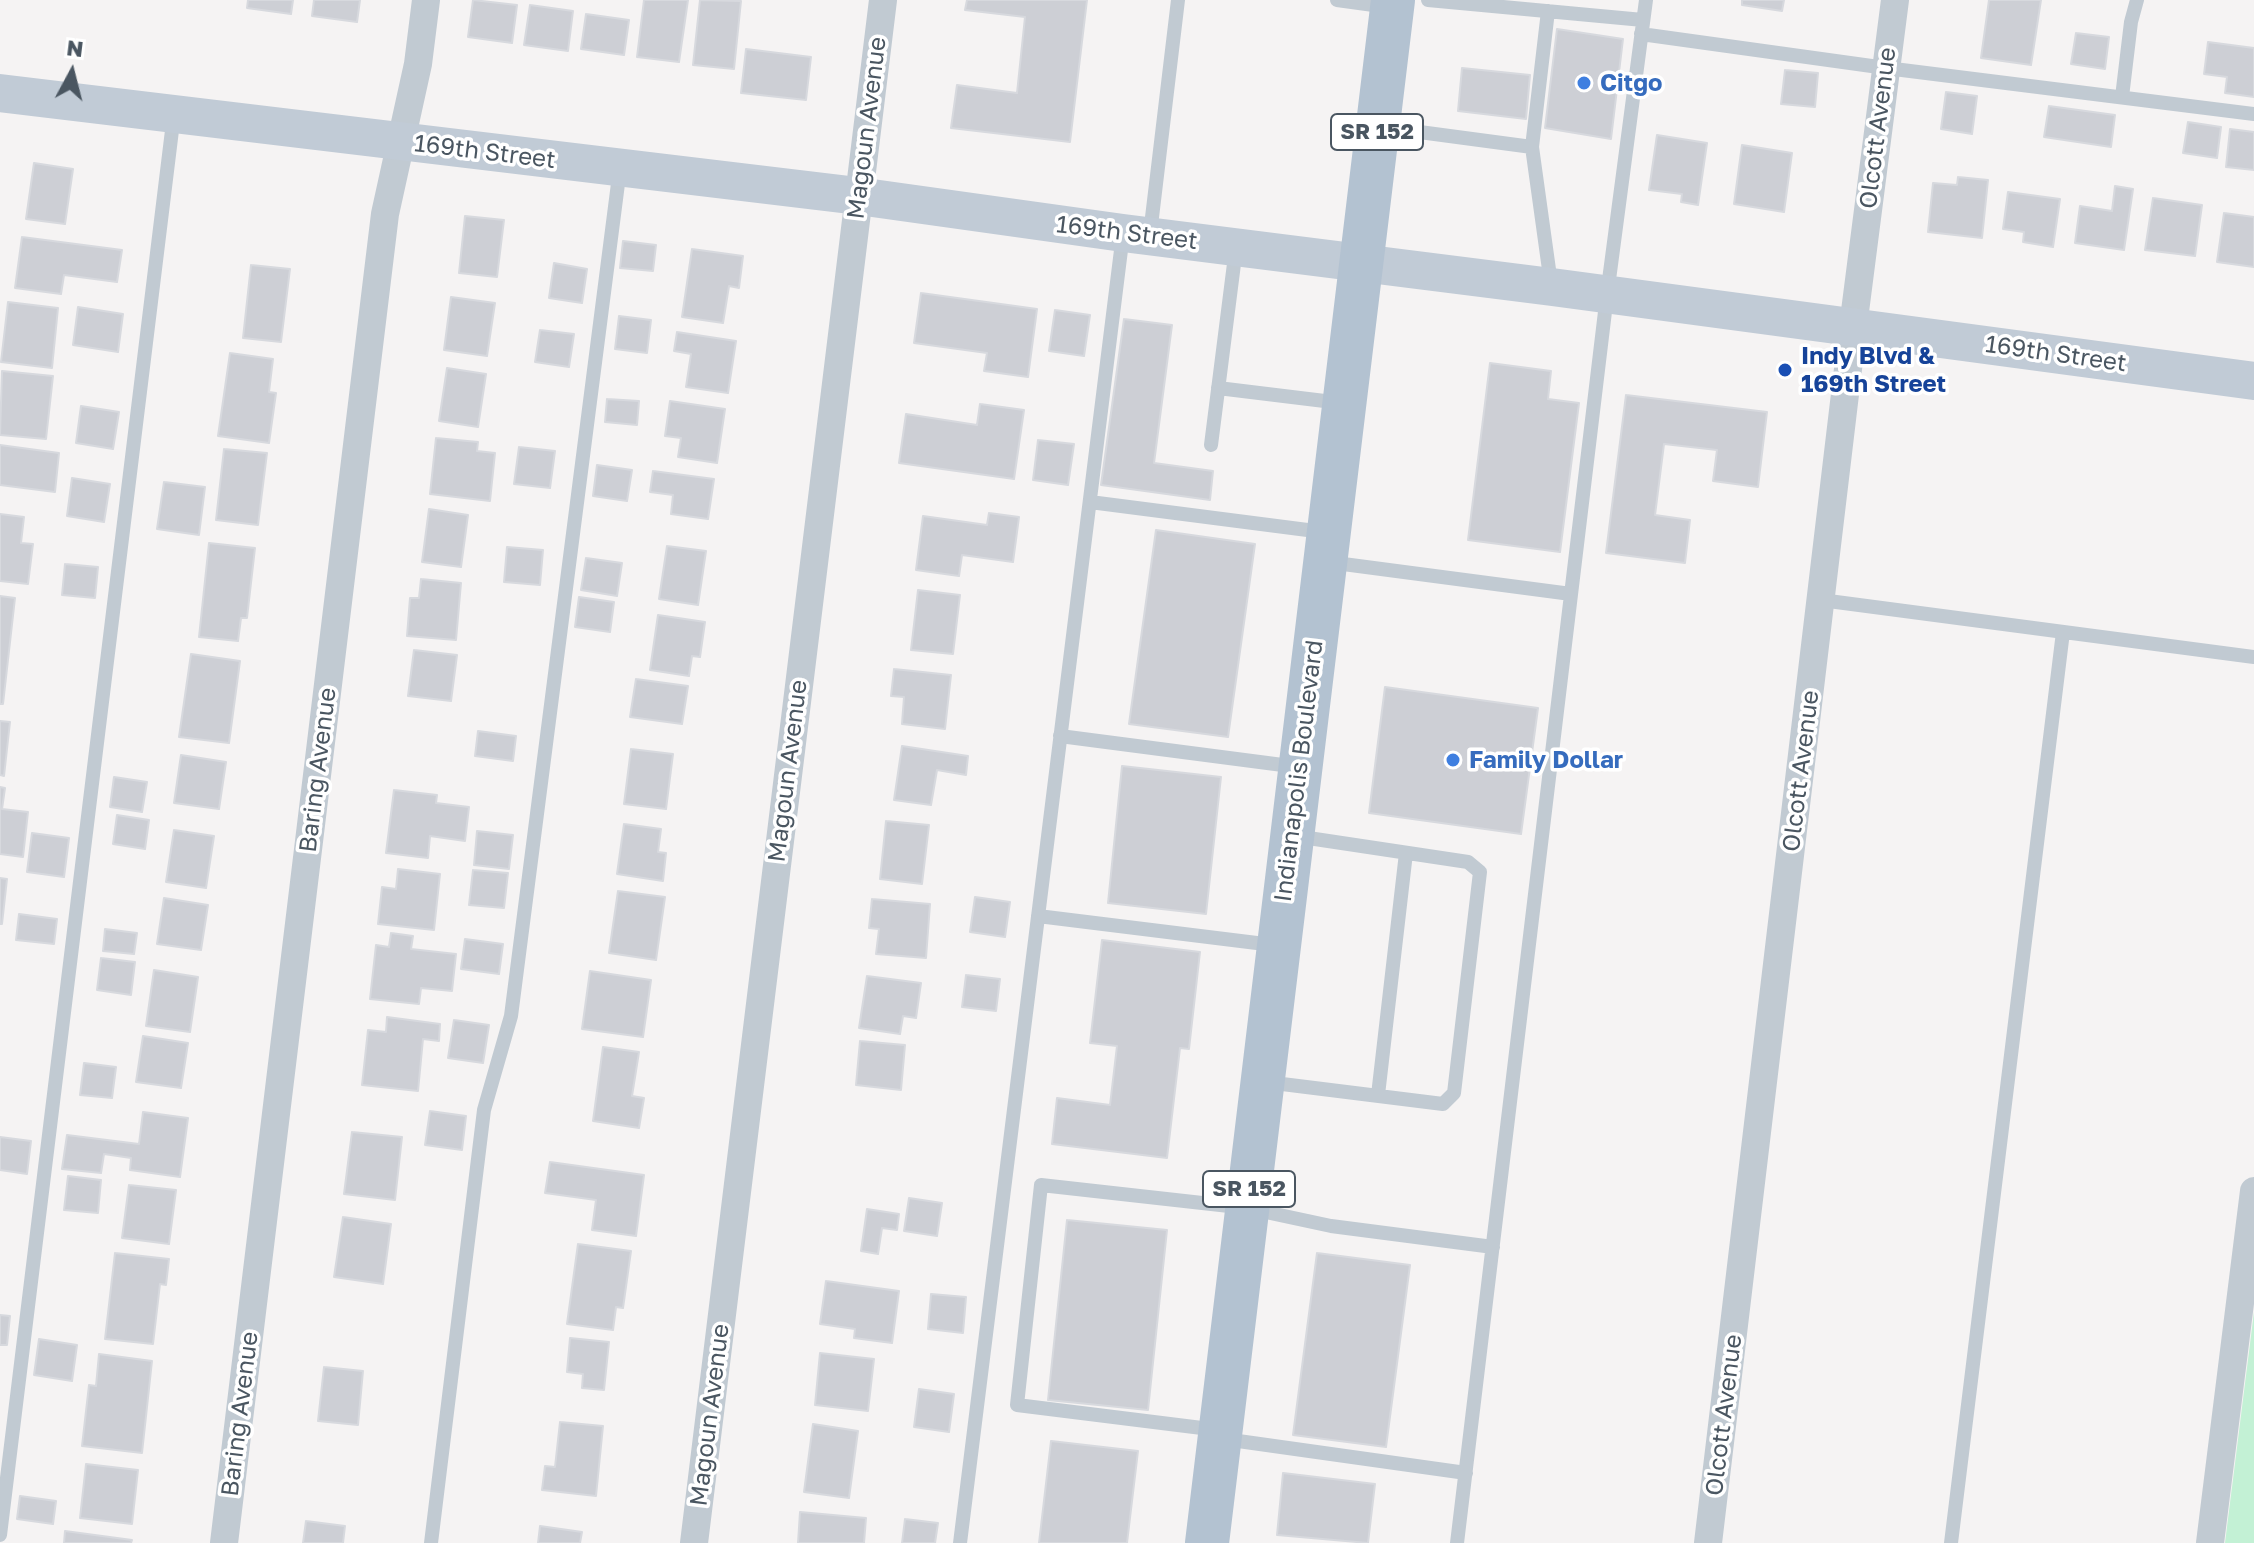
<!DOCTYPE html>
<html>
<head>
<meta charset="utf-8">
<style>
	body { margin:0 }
	#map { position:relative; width:2254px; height:1543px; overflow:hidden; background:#f5f3f3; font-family:"Golos Text",sans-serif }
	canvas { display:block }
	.north { position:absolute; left:32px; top:32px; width:80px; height:80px; -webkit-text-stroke:6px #fff; paint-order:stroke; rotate:7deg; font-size:22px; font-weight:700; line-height:32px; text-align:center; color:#4a5661 }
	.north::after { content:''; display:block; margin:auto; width:28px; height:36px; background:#4a5661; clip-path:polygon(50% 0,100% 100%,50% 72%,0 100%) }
</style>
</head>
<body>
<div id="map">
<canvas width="2254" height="1543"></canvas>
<div class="north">N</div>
</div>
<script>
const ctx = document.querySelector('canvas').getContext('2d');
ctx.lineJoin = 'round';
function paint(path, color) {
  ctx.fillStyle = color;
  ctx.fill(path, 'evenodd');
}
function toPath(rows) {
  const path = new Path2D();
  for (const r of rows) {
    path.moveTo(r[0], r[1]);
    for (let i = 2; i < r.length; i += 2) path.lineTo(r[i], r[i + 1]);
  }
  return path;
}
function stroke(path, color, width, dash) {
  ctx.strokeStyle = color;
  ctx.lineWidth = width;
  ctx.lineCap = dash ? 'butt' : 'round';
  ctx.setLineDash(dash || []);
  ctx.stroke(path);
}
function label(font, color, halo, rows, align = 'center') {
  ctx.font = font + ' "Golos Text",sans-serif';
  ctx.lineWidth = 7;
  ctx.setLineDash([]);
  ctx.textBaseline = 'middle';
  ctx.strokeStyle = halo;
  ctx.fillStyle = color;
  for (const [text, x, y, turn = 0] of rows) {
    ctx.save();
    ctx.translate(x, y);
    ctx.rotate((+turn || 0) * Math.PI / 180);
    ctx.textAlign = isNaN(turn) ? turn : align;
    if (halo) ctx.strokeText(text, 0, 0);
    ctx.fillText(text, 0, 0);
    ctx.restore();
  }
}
paint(toPath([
	[2254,1312,2254,1543,2225,1543]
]), '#c3f1d5');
const building = toPath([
	[248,0,293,0,291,14,247,8,248,0],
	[314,0,360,0,357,22,312,16,314,0],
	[473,0,517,5,512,43,468,37,473,0],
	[644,0,688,0,679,62,637,57,644,0],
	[700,0,741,1,734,69,693,65,700,0],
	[967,0,1087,0,1070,142,951,128,957,85,1017,93,1025,17,965,10,967,0],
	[1742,0,1784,0,1782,11,1742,5,1742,0],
	[1989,0,2041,0,2031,65,1981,58,1989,0],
	[530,5,573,11,568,51,524,45,530,5],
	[586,14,629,20,624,55,581,49,586,14],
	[1557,29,1623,39,1611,139,1545,128,1557,29],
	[2076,33,2109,37,2105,69,2071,64,2076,33],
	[2208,42,2254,48,2254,97,2225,93,2227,77,2204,74,2208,42],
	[746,49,811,57,806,100,741,93,746,49],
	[1462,68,1530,75,1526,119,1458,111,1462,68],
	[1785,70,1818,73,1815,107,1781,104,1785,70],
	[1946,92,1977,96,1972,134,1941,129,1946,92],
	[2049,106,2115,115,2111,147,2044,137,2049,106],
	[2188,122,2221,127,2217,158,2183,153,2188,122],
	[2230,129,2254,132,2254,170,2226,167,2230,129],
	[1657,135,1707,143,1698,205,1681,202,1682,194,1649,190,1657,135],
	[1742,145,1792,153,1784,212,1734,204,1742,145],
	[34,163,73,169,65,224,26,219,34,163],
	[1958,177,1988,180,1982,238,1928,232,1933,183,1957,185,1958,177],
	[2115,186,2133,189,2124,250,2075,243,2080,206,2112,211,2115,186],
	[2008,192,2060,199,2053,247,2023,242,2024,232,2003,229,2008,192],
	[2153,198,2202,205,2195,256,2145,250,2153,198],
	[2224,213,2254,217,2254,267,2217,262,2224,213],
	[465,216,504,220,497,277,459,273,465,216],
	[22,237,122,250,117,282,64,275,61,294,15,288,22,237],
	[623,241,656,245,653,271,620,268,623,241],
	[692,249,743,256,739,288,729,286,723,323,682,317,692,249],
	[554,263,587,269,582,303,549,298,554,263],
	[251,265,290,269,281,342,243,338,251,265],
	[921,293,1037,309,1028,377,984,371,987,353,914,343,921,293],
	[451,297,495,303,487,356,444,350,451,297],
	[8,302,58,308,52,368,1,362,8,302],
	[78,307,123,314,118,352,73,345,78,307],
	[1055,310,1090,315,1084,356,1049,351,1055,310],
	[619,316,651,320,647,353,615,349,619,316],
	[1124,319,1172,325,1154,463,1213,471,1210,500,1101,485,1124,319],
	[540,330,574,334,569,367,535,362,540,330],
	[677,332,736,341,728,393,686,387,691,354,674,351,677,332],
	[230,353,273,359,269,392,276,393,269,443,218,436,230,353],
	[1490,363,1551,371,1548,399,1579,403,1560,552,1468,540,1490,363],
	[447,368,486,374,478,427,439,421,447,368],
	[2,371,53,376,46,439,0,435,2,371],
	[1626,395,1767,412,1758,487,1713,481,1717,450,1664,444,1655,515,1690,520,1685,563,1606,553,1626,395],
	[607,399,639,401,637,425,605,422,607,399],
	[670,401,725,409,717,463,678,457,681,438,665,436,670,401],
	[980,404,1024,410,1014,479,899,463,906,414,977,425,980,404],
	[81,406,119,412,113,449,76,443,81,406],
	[436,438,478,442,477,451,495,453,490,501,430,494,436,438],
	[1038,440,1074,444,1068,485,1033,480,1038,440],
	[0,445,59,453,55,492,0,485,0,445],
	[519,447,555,451,550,488,514,484,519,447],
	[224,449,267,453,258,525,216,520,224,449],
	[597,465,632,470,627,501,593,496,597,465],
	[653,471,714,479,708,519,671,514,673,495,650,492,653,471],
	[72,478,110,484,104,522,67,516,72,478],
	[164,482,205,487,199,535,157,529,164,482],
	[429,509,468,515,461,567,422,562,429,509],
	[989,513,1019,517,1013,562,962,555,959,576,916,570,923,516,987,525,989,513],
	[0,514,24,517,21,543,33,544,28,584,0,581,0,514],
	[1156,530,1255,544,1228,737,1129,724,1156,530],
	[209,543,255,548,247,618,241,618,238,641,199,637,209,543],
	[667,546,706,551,698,605,659,599,667,546],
	[507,547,543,550,540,585,504,582,507,547],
	[586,558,622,563,617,596,581,590,586,558],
	[65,564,98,567,95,598,62,595,65,564],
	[421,579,461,583,456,640,407,636,410,598,419,598,421,579],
	[918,590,960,595,953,654,911,650,918,590],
	[0,596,15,598,3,704,0,704,0,596],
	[579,597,614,602,610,632,575,627,579,597],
	[658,615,705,622,700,657,692,656,689,676,650,670,658,615],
	[414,650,457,655,451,701,408,696,414,650],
	[191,654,240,661,229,743,179,737,191,654],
	[894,669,951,675,945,729,902,724,904,697,891,696,894,669],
	[636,679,688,686,682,724,630,717,636,679],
	[1385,687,1538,708,1521,834,1369,813,1385,687],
	[0,721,10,722,4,776,0,775,0,721],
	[478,731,516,736,513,761,475,756,478,731],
	[902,746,968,756,966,775,937,770,931,805,894,800,902,746],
	[631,749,673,754,666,809,624,804,631,749],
	[181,755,226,762,219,809,174,803,181,755],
	[1122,766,1221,777,1206,914,1108,903,1122,766],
	[114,777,147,782,142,812,110,807,114,777],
	[0,787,5,788,2,809,28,812,23,857,0,854,0,787],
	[394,790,437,795,436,803,469,807,465,841,430,836,428,858,386,853,394,790],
	[117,815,149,820,145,849,113,844,117,815],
	[886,821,929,825,922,884,880,879,886,821],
	[624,824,661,829,658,852,666,853,663,881,617,874,624,824],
	[174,830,214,836,206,888,166,882,174,830],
	[477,831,513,835,509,869,474,865,477,831],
	[32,833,69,838,64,877,27,872,32,833],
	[398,869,440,874,434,930,378,924,382,887,396,889,398,869],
	[473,870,508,873,504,908,469,905,473,870],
	[0,878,7,879,2,924,0,924,0,878],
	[618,891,665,897,656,960,609,953,618,891],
	[975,897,1010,902,1005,937,970,932,975,897],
	[164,898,208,905,201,950,157,944,164,898],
	[872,899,930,904,926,958,876,954,879,929,869,928,872,899],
	[19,914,57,919,54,944,16,940,19,914],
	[105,929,137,933,134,954,103,951,105,929],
	[391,933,413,936,411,949,456,954,452,991,421,988,419,1004,370,999,376,945,389,947,391,933],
	[465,939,503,944,499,974,461,969,465,939],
	[1102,940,1200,952,1189,1049,1180,1048,1167,1158,1052,1144,1057,1098,1110,1105,1117,1046,1090,1043,1102,940],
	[101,958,135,962,131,995,97,990,101,958],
	[154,970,198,977,190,1032,146,1026,154,970],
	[590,971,651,980,643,1037,582,1029,590,971],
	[966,975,1000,979,996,1011,962,1007,966,975],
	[867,976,921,983,916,1018,903,1016,900,1034,859,1028,867,976],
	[387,1017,440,1024,439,1041,423,1039,418,1091,362,1085,368,1030,386,1032,387,1017],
	[454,1020,489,1025,483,1063,448,1058,454,1020],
	[143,1036,188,1043,181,1088,136,1082,143,1036],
	[860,1041,905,1045,901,1090,856,1085,860,1041],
	[603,1047,639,1052,632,1096,644,1098,639,1128,593,1121,603,1047],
	[84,1063,116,1067,112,1098,80,1095,84,1063],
	[430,1111,466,1116,462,1150,425,1145,430,1111],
	[143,1112,188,1118,180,1177,130,1170,131,1158,104,1154,101,1173,62,1169,67,1135,139,1144,143,1112],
	[352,1132,402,1137,395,1200,344,1194,352,1132],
	[0,1137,31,1141,27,1174,0,1170,0,1137],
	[550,1162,644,1175,636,1236,592,1230,596,1200,545,1193,550,1162],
	[68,1176,101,1180,98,1213,64,1210,68,1176],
	[129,1185,176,1190,169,1244,122,1238,129,1185],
	[909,1198,942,1203,937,1236,904,1231,909,1198],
	[867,1209,899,1214,897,1230,882,1228,878,1254,861,1251,867,1209],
	[343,1217,391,1224,383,1284,334,1277,343,1217],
	[1067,1220,1167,1230,1148,1410,1048,1400,1067,1220],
	[578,1244,631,1251,623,1308,616,1307,613,1330,567,1324,578,1244],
	[115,1253,169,1259,166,1285,160,1284,153,1344,105,1339,115,1253],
	[1317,1253,1410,1265,1386,1447,1293,1435,1317,1253],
	[826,1281,899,1291,892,1343,854,1338,855,1329,820,1324,826,1281],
	[931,1294,966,1297,963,1333,928,1329,931,1294],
	[0,1315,10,1316,7,1345,0,1345,0,1315],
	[570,1338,609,1342,604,1390,582,1388,583,1374,567,1372,570,1338],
	[39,1339,77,1345,72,1381,34,1375,39,1339],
	[820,1353,874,1359,868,1411,815,1405,820,1353],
	[99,1354,152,1361,142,1453,82,1446,89,1385,96,1386,99,1354],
	[324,1367,363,1371,358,1425,318,1421,324,1367],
	[919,1389,954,1394,949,1432,914,1427,919,1389],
	[560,1422,603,1426,596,1496,542,1490,545,1466,555,1467,560,1422],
	[813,1424,858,1431,849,1498,804,1492,813,1424],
	[1051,1441,1138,1451,1127,1543,1039,1543,1051,1441],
	[86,1464,138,1470,132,1524,80,1518,86,1464],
	[1283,1473,1375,1484,1368,1543,1277,1535,1283,1473],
	[20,1496,56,1501,53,1524,17,1519,20,1496],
	[800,1512,866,1518,864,1543,798,1543,800,1512],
	[905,1519,938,1523,935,1543,902,1543,905,1519],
	[306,1521,345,1526,343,1543,303,1543,306,1521],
	[540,1526,582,1532,580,1543,538,1543,540,1526],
	[65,1531,132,1540,131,1543,64,1543,65,1531]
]);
paint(building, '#cdcfd5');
stroke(building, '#d7d9de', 2);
stroke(toPath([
	[1337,0,1388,7],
	[1428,0,1643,20],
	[1548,11,1532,147,1551,284],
	[1641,34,1886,68,2254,114],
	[2122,97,2131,22,2137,0],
	[1382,127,1532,147],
	[1150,234,1178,0],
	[1218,388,1341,403],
	[1211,445,1236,248],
	[1090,502,1323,532],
	[1328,562,1571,594],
	[1821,600,2254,657],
	[1060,736,1298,767],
	[1038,916,1273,945],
	[1266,1082,1443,1104,1454,1093,1480,872,1468,862,1295,836],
	[1378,1095,1406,853],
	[1218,1430,1017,1405,1041,1185,1247,1208,1331,1226,1493,1247],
	[1224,1439,1466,1473],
	[0,1535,174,114],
	[431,1543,484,1110,511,1016,620,168],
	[960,1543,1123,234],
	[1457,1543,1607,295,1646,0],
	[1951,1543,2063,632]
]), '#c1cad2', 14);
stroke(toPath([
	[224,1543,385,214,418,64,426,0],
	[694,1543,883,0],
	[1708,1543,1853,327,1895,0],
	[2210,1543,2254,1191]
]), '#c1cad2', 28);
stroke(toPath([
	[0,93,858,196,1123,233,1552,287,2254,381]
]), '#c1cbd6', 38);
stroke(toPath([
	[1207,1543,1393,0]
]), '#b3c2d1', 44);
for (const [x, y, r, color] of [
	[1584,83,8,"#3f7fe0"],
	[1785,370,8,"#1a4fb4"],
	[1453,760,8,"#3f7fe0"]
]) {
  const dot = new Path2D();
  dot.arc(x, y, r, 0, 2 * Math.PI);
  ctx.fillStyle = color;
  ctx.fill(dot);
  stroke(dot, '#fff', 3);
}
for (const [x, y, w] of [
	[1377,132,92],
	[1249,1189,92]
]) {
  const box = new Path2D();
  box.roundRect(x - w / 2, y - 18, w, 36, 6);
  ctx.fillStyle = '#fff';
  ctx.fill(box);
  stroke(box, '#4a5661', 2);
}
label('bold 22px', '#4a5661', null, [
	["SR 152",1377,132],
	["SR 152",1249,1189]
]);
label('bold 24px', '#366cbe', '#fff', [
	["Citgo",1600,83],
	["Family Dollar",1469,760]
], 'left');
label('24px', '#4a5661', '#fff', [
	["Magoun Avenue",867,128,-83],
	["Olcott Avenue",1878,128,-83],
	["169th Street",485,152,7],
	["169th Street",1127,233,7],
	["169th Street",2056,354,8],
	["Baring Avenue",318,770,-83],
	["Magoun Avenue",788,771,-83],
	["Indianapolis Boulevard",1299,771,-83],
	["Olcott Avenue",1801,771,-83],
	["Baring Avenue",240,1414,-83],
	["Magoun Avenue",710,1415,-83],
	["Olcott Avenue",1724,1415,-83]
]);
label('bold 24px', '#164399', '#fff', [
	["Indy Blvd &",1801,356],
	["169th Street",1801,384]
], 'left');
</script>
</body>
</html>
